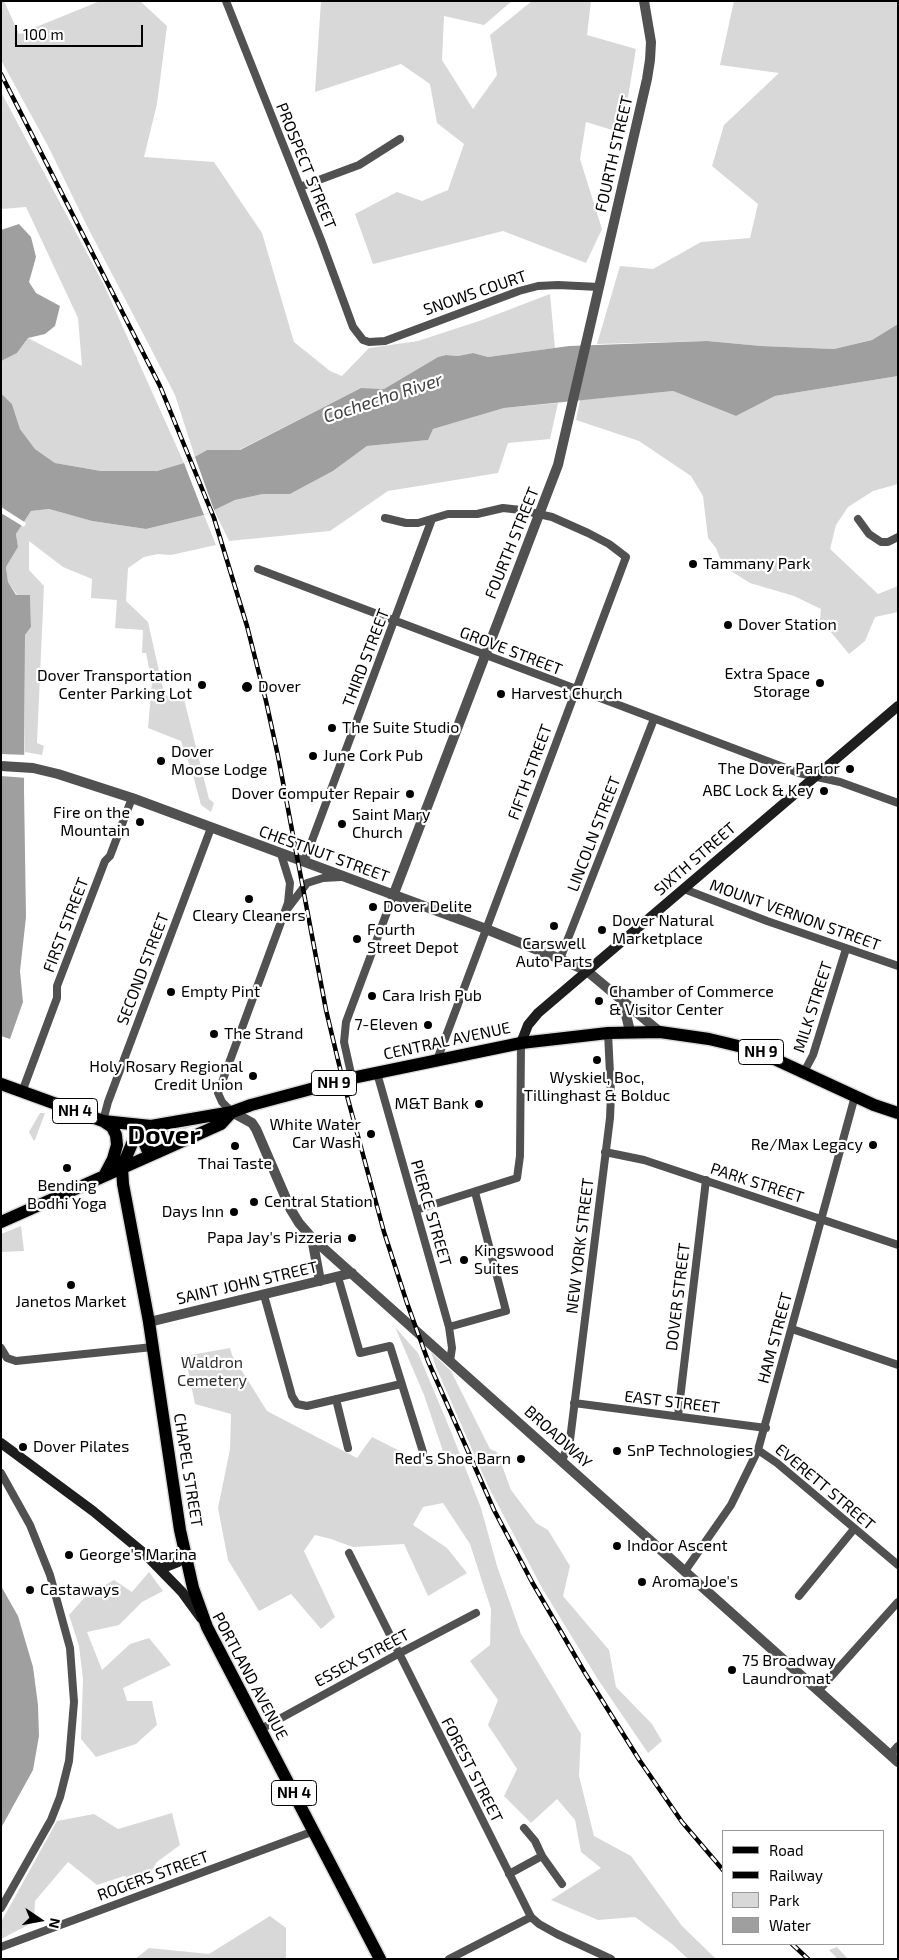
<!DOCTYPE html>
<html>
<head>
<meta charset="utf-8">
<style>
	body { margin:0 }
	#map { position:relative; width:899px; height:1960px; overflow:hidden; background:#fff; font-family:"Exo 2",sans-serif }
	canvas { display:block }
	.frame { position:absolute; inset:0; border:2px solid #000; pointer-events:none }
	.legend { position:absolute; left:722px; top:1830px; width:162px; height:115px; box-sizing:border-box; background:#fff; border:1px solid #999; margin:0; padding:6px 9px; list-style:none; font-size:15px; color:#000 }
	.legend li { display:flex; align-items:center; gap:10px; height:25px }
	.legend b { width:25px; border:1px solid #999 }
	.north { position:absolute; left:15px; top:1895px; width:50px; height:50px; -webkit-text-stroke:4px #fff; paint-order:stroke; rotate:102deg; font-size:14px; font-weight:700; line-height:20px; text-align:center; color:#000 }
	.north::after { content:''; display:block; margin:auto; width:18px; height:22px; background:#000; clip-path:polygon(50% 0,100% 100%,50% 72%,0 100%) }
	.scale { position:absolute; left:15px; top:25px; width:128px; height:22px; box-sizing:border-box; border:2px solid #000; border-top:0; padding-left:6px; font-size:15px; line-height:18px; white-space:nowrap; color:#000; -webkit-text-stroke:4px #fff; paint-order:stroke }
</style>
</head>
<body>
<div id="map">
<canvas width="899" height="1960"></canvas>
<div class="frame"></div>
<ul class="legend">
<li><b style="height:6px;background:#000"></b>Road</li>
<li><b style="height:6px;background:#000"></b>Railway</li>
<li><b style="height:14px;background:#d8d8d8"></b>Park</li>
<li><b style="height:14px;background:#9f9f9f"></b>Water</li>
</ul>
<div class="north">N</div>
<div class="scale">100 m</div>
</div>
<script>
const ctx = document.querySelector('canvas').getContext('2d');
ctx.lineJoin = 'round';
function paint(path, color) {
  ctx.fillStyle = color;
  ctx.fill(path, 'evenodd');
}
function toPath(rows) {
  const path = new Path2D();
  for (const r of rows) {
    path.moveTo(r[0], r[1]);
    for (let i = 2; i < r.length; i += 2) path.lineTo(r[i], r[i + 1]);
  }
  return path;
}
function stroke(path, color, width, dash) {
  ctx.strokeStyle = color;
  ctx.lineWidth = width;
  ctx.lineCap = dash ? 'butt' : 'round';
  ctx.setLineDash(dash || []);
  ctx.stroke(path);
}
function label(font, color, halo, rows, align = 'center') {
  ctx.font = font + ' "Exo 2",sans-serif';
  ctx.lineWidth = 4.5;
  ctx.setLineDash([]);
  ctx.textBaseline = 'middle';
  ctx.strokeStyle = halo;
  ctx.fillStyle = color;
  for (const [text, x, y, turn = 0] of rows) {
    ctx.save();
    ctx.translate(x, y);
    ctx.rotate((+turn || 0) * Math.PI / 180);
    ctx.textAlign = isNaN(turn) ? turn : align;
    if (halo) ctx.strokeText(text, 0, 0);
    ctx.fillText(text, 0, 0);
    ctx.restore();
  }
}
paint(toPath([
	[1,1,4,1,19,34,100,1,140,1,167,26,157,104,144,157,214,162,262,233,294,342,330,371,342,376,369,348,418,341,482,320,550,294,555,348,488,357,473,353,458,356,446,355,438,357,384,389,361,388,239,450,207,450,195,457,175,395,87,226,48,146,1,60],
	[321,1,512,1,484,25,444,16,442,60,473,109,497,75,490,35,532,1,591,1,587,35,636,49,622,133,586,122,580,159,602,229,586,263,503,231,373,264,355,214,397,192,422,201,448,190,464,144,437,123,430,84,401,64,315,92],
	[734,1,898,1,898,324,872,340,834,349,761,346,707,341,597,344,620,266,653,269,701,242,750,238,758,204,712,166,724,125,779,73,720,65],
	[1,92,104,285,184,463,157,471,101,471,55,463,35,449,20,429,12,404,1,393,1,361,3,359,17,353,28,338,82,366,78,318,26,207,1,209],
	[898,376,898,484,873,491,848,507,836,525,830,549,878,594,898,586,898,612,875,617,865,641,849,654,820,619,821,609,794,596,750,583,723,566,716,548,708,538,703,496,691,476,639,441,576,420,580,400,673,391,736,416,775,396],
	[558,403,550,439,508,443,498,473,388,491,330,531,229,541,214,510,235,500,263,494,290,494,333,471,367,446,427,440,433,429,504,408],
	[49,509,92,521,146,529,204,515,216,545,171,555,158,554,144,557,128,568,126,601,148,622,164,693,170,699,184,699,209,799,214,803,211,812,201,805,193,775,181,741,148,728,152,682,146,653,142,653,143,630,115,628,117,600,91,598,92,579,63,567,29,541,29,570,44,586,37,743,44,746,42,755,25,752,25,635,31,627,30,595,17,595,8,582,6,567,18,547,16,534,31,511],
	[40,1113,45,1113,35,1140,34,1141,29,1132],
	[197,1124,172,1135,165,1143,155,1147,152,1146,149,1139,153,1131],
	[21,1226,24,1251,1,1252,1,1234],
	[395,1327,418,1353,452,1434,481,1508,497,1566,521,1634,581,1734,579,1776,594,1836,631,1856,682,1926,716,1959,688,1959,672,1944,635,1917,598,1920,551,1900,601,1868,581,1852,575,1820,557,1799,531,1823,504,1796,517,1769,488,1725,498,1700,470,1661,490,1645,491,1609,470,1544,443,1503,423,1507,413,1525,447,1548,467,1573,428,1596,404,1544,353,1547,331,1539,315,1535,304,1551,335,1617,321,1629,291,1594,259,1611,228,1560,218,1508,230,1449,231,1414,195,1404,185,1356,230,1348,232,1355,267,1411,357,1458,372,1437,424,1463,445,1457,424,1395],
	[431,1352,451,1371,490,1449,497,1452,511,1490,536,1523,548,1530,570,1566,563,1596,609,1650,616,1687,652,1724,662,1741,648,1753,597,1678,542,1588,488,1486,436,1367],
	[149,1572,163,1591,142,1602,119,1625,87,1632,102,1670,130,1644,149,1638,171,1665,123,1688,127,1701,152,1701,157,1725,136,1744,96,1757,81,1739,83,1679,79,1646,69,1615,85,1597,114,1580,132,1592],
	[172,1813,180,1845,157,1862,143,1885,124,1876,97,1885,68,1862,35,1901,34,1922,1,1939,1,1922,57,1821,94,1814,118,1829],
	[270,1916,286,1928,286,1959,135,1959,149,1948,209,1954],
	[837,1947,848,1959,838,1959,829,1950]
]), '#d8d8d8');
paint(toPath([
	[19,224,31,237,36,257,29,282,36,293,60,306,55,326,45,334,28,338,17,353,1,361,1,230],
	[898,324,898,376,775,396,736,416,673,391,504,408,433,429,428,440,367,446,333,471,290,494,263,494,235,500,204,515,146,529,92,521,49,509,31,511,16,534,18,547,6,567,8,582,16,595,30,595,31,627,25,635,24,790,26,917,20,971,23,1002,10,1039,1,1036,1,393,12,404,20,429,35,449,55,463,101,471,157,471,184,463,207,450,240,450,361,388,384,389,438,357,446,355,458,356,473,353,488,357,569,346,707,341,761,346,834,349,872,340],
	[1,1586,18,1616,33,1667,38,1705,39,1736,33,1770,1,1828]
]), '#9f9f9f');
paint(toPath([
	[195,457,214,510,204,515,184,463],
	[1,507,26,523,24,527,1,513],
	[1,754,27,755,27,778,1,776]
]), '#fff');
const primary = toPath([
	[1,1084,103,1121,151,1126,232,1112,251,1105,352,1078,521,1043,608,1033,660,1032,709,1039,755,1050,874,1105,898,1113],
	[103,1121,112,1127,116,1135,117,1145,113,1159,104,1176],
	[151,1126,134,1139,122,1167,123,1184,149,1322,180,1530,193,1588,207,1627,380,1959],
	[140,1133,147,1149,153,1154],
	[1,1222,221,1124,232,1112]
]);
stroke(primary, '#dbdbdb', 15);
stroke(toPath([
	[226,1,321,240,353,327,363,340,369,342,385,341,519,291,538,286,558,285,599,287],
	[300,187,359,165,400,139],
	[385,518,406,523,418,523,448,514,477,514,503,508,521,510,552,517,588,533,609,544,626,557,437,1060],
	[858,519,869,534,881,542,888,542,898,537],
	[258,569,799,773,840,782,898,803],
	[304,862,432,519],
	[684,889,767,921,898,966],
	[288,908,307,883,323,878,341,877],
	[560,959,654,719],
	[804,1072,813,1055,846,949],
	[377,1073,449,1327,452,1348,450,1361],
	[352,1078,344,1042,346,1022,393,896],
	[22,1092,57,998,57,986,105,861,110,856,132,798],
	[232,1112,222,1102,218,1093,288,903,290,883,281,854],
	[103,1121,108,1102,211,828],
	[605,1152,644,1160,898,1245],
	[416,1210,517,1178,520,1156,521,1043],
	[338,1277,360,1353,390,1346,423,1452],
	[264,1295,292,1396,297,1404,307,1406,401,1384],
	[449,1327,506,1311,475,1192],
	[792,1329,898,1365],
	[1,1348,7,1358,16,1361,153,1347],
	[336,1399,348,1448],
	[574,1403,766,1428],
	[678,1416,706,1180],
	[758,1450,777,1463,898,1565],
	[562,1461,570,1440,610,1118,611,1094,608,1033],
	[1,1473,30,1525,50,1575,70,1648,74,1702,69,1761,60,1797,51,1820,1,1908],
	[349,1553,531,1917,539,1924,557,1934,611,1959],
	[685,1571,731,1505,758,1450,855,1096],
	[799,1596,854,1529],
	[818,1691,898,1602],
	[261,1729,398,1654,476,1613],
	[890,1755,898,1746],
	[542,1856,562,1884],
	[509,1874,542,1856,535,1841,524,1828],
	[1,1947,314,1831],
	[449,1959,531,1917]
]), '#515151', 8);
stroke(toPath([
	[1,766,33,768,58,774,132,798,486,929,560,959,587,971,660,1032],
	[393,896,558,465,647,79,650,60,651,42,644,1],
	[623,1003,630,1031],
	[232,1112,252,1123,256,1129,291,1210,299,1223,312,1238,898,1762],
	[312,1238,320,1281],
	[149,1322,352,1273]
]), '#515151', 10);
stroke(toPath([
	[521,1043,528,1025,538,1013,898,706],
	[1,1443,93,1511,145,1554,182,1592,201,1618],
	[160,1569,178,1562,185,1556]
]), '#1e1e1e', 10);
stroke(primary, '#000', 12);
const rail = toPath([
	[1,74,160,386,214,518,247,626,266,701,278,756,326,1010,343,1081,384,1232,407,1303,428,1361,494,1510,532,1582,585,1673,640,1761,682,1822,723,1870],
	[792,1944,808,1959]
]);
stroke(rail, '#000', 4.5);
stroke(rail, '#fff', 2.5, [8]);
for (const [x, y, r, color] of [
	[693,564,5,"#000"],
	[728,625,5,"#000"],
	[820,683,5,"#000"],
	[202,685,5,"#000"],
	[247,687,6,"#000"],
	[501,694,5,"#000"],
	[332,728,5,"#000"],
	[313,756,5,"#000"],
	[161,761,5,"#000"],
	[850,769,5,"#000"],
	[824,791,5,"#000"],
	[410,794,5,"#000"],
	[140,822,5,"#000"],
	[342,824,5,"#000"],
	[249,899,5,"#000"],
	[373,907,5,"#000"],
	[554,926,5,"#000"],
	[602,930,5,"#000"],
	[357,939,5,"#000"],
	[171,992,5,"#000"],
	[372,996,5,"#000"],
	[599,1001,5,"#000"],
	[428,1025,5,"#000"],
	[214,1034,5,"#000"],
	[597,1060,5,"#000"],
	[253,1076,5,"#000"],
	[479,1104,5,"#000"],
	[371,1134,5,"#000"],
	[873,1145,5,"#000"],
	[235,1146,5,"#000"],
	[67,1168,5,"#000"],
	[254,1202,5,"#000"],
	[234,1212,5,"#000"],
	[352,1238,5,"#000"],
	[464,1260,5,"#000"],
	[71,1285,5,"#000"],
	[23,1447,5,"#000"],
	[617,1451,5,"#000"],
	[521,1459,5,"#000"],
	[617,1546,5,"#000"],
	[69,1555,5,"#000"],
	[642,1582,5,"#000"],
	[30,1590,5,"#000"],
	[732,1670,5,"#000"]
]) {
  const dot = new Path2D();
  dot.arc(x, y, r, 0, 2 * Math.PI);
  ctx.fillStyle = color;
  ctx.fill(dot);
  stroke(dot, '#fff', 2);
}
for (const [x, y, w] of [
	[761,1052,45],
	[334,1083,45],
	[75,1111,45],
	[294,1793,45]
]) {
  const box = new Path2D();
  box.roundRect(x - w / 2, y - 12.5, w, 25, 4);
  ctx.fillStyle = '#fff';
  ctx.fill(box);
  stroke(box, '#000', 1);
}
label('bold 15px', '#000', null, [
	["NH 9",761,1052],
	["NH 9",334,1083],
	["NH 4",75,1111],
	["NH 4",294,1793]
]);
label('16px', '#000', '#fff', [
	["FOURTH STREET",614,154,-77],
	["PROSPECT STREET",306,166,68],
	["SNOWS COURT",475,293,-19],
	["FOURTH STREET",512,543,-68],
	["GROVE STREET",511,651,21],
	["THIRD STREET",366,658,-69],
	["FIFTH STREET",530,772,-70],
	["LINCOLN STREET",594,834,-69],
	["CHESTNUT STREET",324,854,20],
	["SIXTH STREET",695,859,-41],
	["MOUNT VERNON STREET",795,915,20],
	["FIRST STREET",66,925,-69],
	["SECOND STREET",143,969,-69],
	["MILK STREET",813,1007,-72],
	["CENTRAL AVENUE",447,1041,-12],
	["PARK STREET",757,1183,18],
	["PIERCE STREET",431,1213,74],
	["NEW YORK STREET",580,1246,-83],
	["SAINT JOHN STREET",247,1283,-13],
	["DOVER STREET",678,1297,-83],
	["HAM STREET",775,1338,-75],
	["EAST STREET",672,1402,7],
	["BROADWAY",558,1437,42],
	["CHAPEL STREET",188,1470,81],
	["EVERETT STREET",825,1487,40],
	["ESSEX STREET",362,1658,-28],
	["PORTLAND AVENUE",250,1676,62],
	["FOREST STREET",472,1770,63],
	["ROGERS STREET",153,1876,-20]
]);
label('16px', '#000', '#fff', [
	["Tammany Park",703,564],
	["Dover Station",738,625],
	["Extra Space",810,674,"right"],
	["Storage",810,692,"right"],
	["Dover Transportation",192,676,"right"],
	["Center Parking Lot",192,694,"right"],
	["Dover",258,687],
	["Harvest Church",511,694],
	["The Suite Studio",342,728],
	["Dover",171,752],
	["Moose Lodge",171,770],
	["June Cork Pub",323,756],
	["The Dover Parlor",840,769,"right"],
	["ABC Lock & Key",814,791,"right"],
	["Dover Computer Repair",400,794,"right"],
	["Fire on the",130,813,"right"],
	["Mountain",130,831,"right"],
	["Saint Mary",352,815],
	["Church",352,833],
	["Dover Delite",383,907],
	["Cleary Cleaners",249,916,"center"],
	["Dover Natural",612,921],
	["Marketplace",612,939],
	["Fourth",367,930],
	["Street Depot",367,948],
	["Carswell",554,944,"center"],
	["Auto Parts",554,962,"center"],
	["Empty Pint",181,992],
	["Chamber of Commerce",609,992],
	["& Visitor Center",609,1010],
	["Cara Irish Pub",382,996],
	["7-Eleven",418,1025,"right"],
	["The Strand",224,1034],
	["Holy Rosary Regional",243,1067,"right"],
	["Credit Union",243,1085,"right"],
	["Wyskiel, Boc,",597,1078,"center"],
	["Tillinghast & Bolduc",597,1096,"center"],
	["M&T Bank",469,1104,"right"],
	["White Water",361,1125,"right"],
	["Car Wash",361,1143,"right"],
	["Re/Max Legacy",863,1145,"right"],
	["Thai Taste",235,1164,"center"],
	["Bending",67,1186,"center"],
	["Bodhi Yoga",67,1204,"center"],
	["Central Station",264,1202],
	["Days Inn",224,1212,"right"],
	["Papa Jay's Pizzeria",342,1238,"right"],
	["Kingswood",474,1251],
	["Suites",474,1269],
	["Janetos Market",71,1302,"center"],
	["Dover Pilates",33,1447],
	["SnP Technologies",627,1451],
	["Red's Shoe Barn",511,1459,"right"],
	["Indoor Ascent",627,1546],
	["George's Marina",79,1555],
	["Aroma Joe's",652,1582],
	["Castaways",40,1590],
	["75 Broadway",742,1661],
	["Laundromat",742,1679]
], 'left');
label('16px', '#2f2f2f', '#fff', [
	["Waldron",212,1363],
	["Cemetery",212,1381]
]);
label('italic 18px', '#404040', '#fff', [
	["Cochecho River",383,398,-18]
]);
label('bold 26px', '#000', '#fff', [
	["Dover",164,1135]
]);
</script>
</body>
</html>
